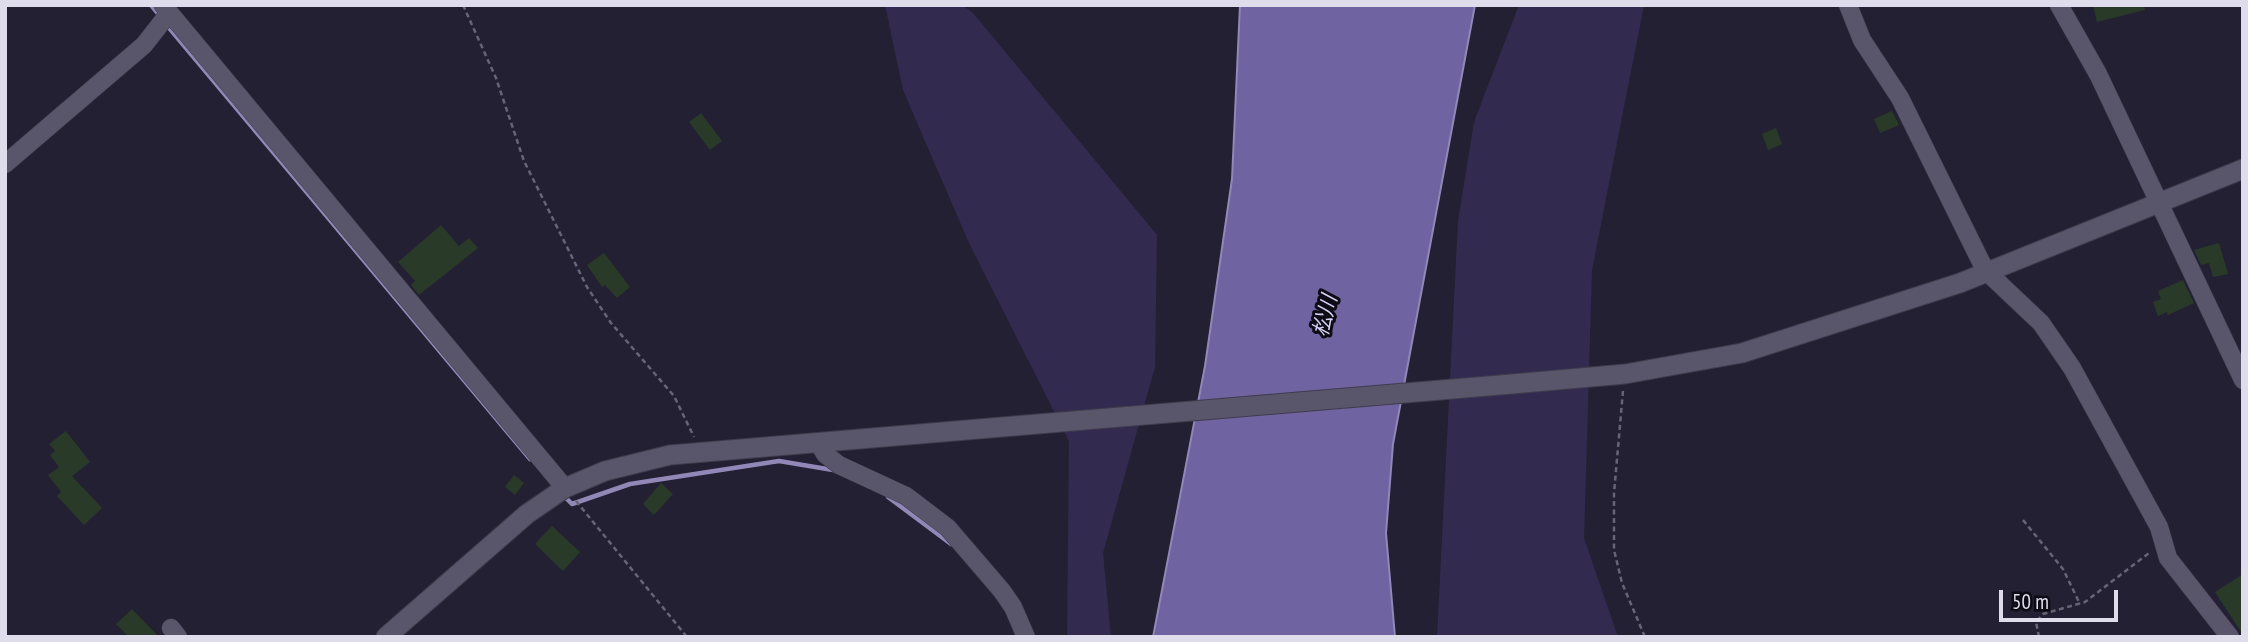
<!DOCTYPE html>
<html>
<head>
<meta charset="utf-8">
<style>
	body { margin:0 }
	#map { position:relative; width:2248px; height:642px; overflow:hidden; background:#232033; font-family:"PT Sans Narrow",sans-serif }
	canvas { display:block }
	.frame { position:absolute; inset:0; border:7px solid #dfddeb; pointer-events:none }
	.scale { position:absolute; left:1999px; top:590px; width:119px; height:32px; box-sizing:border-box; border:4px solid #dfddeb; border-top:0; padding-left:9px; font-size:21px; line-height:24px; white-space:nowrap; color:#dfddeb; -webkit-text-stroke:5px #0d0b14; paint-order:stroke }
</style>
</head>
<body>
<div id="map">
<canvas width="2248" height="642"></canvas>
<div class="frame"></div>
<div class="scale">50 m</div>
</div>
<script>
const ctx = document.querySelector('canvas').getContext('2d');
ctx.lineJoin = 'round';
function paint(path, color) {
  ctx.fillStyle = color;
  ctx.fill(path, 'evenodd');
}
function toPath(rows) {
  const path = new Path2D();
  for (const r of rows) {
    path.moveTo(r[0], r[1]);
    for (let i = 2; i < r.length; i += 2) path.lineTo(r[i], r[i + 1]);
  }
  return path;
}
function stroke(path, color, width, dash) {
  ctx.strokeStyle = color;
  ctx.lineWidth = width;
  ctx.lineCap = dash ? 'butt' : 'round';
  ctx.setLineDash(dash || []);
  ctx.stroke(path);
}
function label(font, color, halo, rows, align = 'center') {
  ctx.font = font + ' "PT Sans Narrow","Noto Sans JP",sans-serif';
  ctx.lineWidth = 6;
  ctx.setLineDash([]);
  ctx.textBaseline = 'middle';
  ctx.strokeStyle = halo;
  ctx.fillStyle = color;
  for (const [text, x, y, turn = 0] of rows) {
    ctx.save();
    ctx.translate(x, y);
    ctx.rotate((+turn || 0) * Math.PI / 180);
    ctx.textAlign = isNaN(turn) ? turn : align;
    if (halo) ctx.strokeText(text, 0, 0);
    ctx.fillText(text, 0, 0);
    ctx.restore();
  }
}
paint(toPath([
	[885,5,962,5,973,13,1157,235,1155,367,1103,553,1111,637,1067,637,1069,441,969,243,903,90],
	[1519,5,1644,5,1592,270,1584,538,1618,637,1437,637,1458,221,1474,122]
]), '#332b4f');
const water = toPath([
	[1240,5,1475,5,1393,444,1386,533,1395,637,1153,637,1205,366,1232,179,1240,5]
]);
paint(water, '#6f63a1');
stroke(water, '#9188b7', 2);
stroke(toPath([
	[151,5,160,16],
	[165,23,530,459],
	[564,496,572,504,630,484,779,461,833,470],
	[888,497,951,544]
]), '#9188b7', 4.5);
paint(toPath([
	[2093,5,2144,5,2145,10,2097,22],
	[1892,111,1899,125,1880,133,1874,119],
	[701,113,722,141,710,150,689,122],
	[1776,128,1782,144,1768,150,1762,134],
	[441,225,459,246,469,238,478,248,419,295,411,285,415,281,398,262],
	[2219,243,2228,274,2213,277,2209,263,2201,265,2194,250],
	[604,253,630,287,617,298,605,285,602,287,587,265],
	[2183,280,2194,303,2168,315,2167,312,2158,316,2153,302,2161,299,2158,291],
	[66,431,90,462,72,476,102,508,84,525,57,496,61,492,48,475,59,467,50,455,55,451,49,444],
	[514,475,524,483,515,495,505,487],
	[661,483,673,494,654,515,643,504],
	[552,526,580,552,563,571,535,544],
	[2243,574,2243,635,2215,592],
	[132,609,159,637,129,637,116,624]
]), '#2a3a28');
const minor = toPath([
	[163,5,565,488],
	[1848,5,1862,40,1900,98,1985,270,2041,323,2072,368,2159,527,2168,558,2230,637],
	[2059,5,2098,74,2243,380],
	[5,164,144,45,169,13],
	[818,442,825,454,839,465,906,496,948,528,1002,591,1013,607,1026,637],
	[171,628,178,637]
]);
const tertiary = toPath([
	[386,637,527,514,565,488,605,471,670,455,1512,384,1625,374,1742,353,1960,283,2243,169]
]);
stroke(minor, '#3f3c4d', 19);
stroke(tertiary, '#3f3c4d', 21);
stroke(toPath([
	[463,5,496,78,524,161,587,287,611,323,674,396,694,437],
	[1623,391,1614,493,1614,550,1622,583,1645,637],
	[576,501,687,637],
	[2023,520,2063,569,2080,604],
	[2039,637,2036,622,2043,614,2085,602,2149,553]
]), '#666475', 2.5, [5, 3.5]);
stroke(minor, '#59566c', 18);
stroke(tertiary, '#59566c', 19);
label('italic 21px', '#d5cff4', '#0d0b14', [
	["松川",1326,316,-76]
]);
</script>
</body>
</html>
